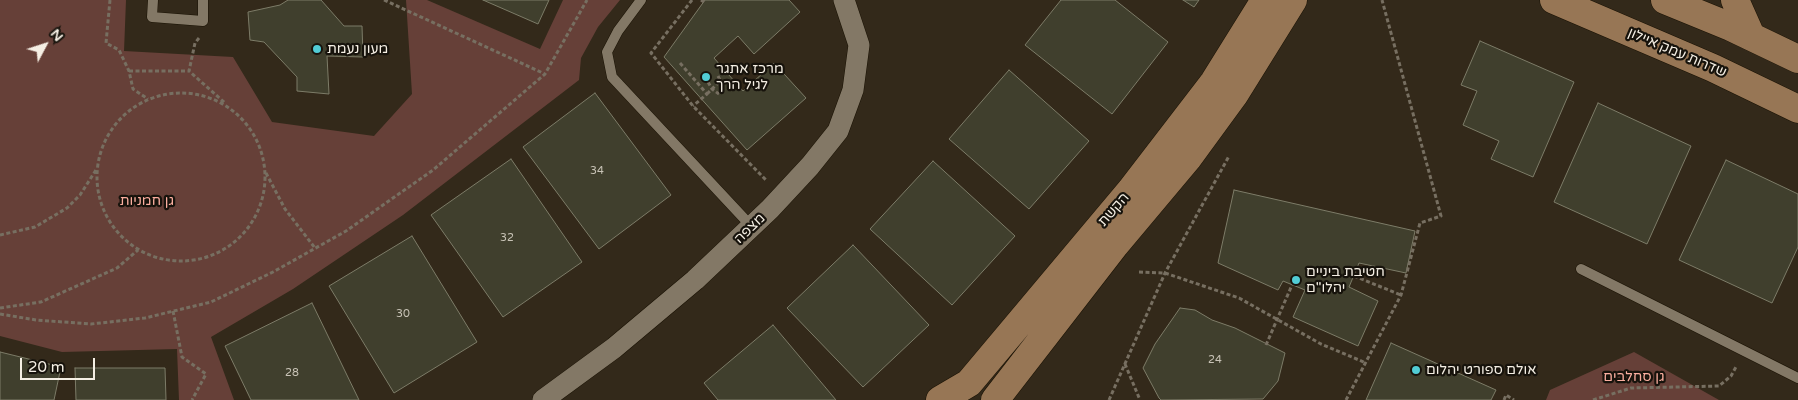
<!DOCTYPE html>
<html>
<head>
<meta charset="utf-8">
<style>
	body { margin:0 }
	#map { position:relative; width:1798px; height:400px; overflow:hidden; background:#33291a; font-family:"Varela Round",sans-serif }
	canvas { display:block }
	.north { position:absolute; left:20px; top:20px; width:50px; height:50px; -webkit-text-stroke:4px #17130c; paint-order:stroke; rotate:50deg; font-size:14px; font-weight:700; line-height:20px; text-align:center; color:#f5efe4 }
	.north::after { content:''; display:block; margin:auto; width:18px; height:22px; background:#f5efe4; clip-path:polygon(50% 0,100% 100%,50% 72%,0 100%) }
	.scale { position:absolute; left:20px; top:358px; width:75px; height:22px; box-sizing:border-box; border:2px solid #f5efe4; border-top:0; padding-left:6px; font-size:15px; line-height:18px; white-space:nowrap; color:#f5efe4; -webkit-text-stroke:4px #17130c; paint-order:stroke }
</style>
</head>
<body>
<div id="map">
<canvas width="1798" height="400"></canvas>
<div class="north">N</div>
<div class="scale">20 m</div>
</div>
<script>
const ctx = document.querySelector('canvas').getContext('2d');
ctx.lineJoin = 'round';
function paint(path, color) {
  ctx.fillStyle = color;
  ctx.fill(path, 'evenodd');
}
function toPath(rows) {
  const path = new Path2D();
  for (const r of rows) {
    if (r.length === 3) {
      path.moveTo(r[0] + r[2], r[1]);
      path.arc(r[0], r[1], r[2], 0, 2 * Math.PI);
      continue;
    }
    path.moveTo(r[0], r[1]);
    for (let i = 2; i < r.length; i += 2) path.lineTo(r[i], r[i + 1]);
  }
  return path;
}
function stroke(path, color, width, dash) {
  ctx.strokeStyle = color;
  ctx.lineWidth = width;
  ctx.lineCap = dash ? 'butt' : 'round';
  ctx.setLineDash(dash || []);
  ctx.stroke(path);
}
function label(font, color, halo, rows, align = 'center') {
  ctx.font = font + ' "Varela Round",Heebo,sans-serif';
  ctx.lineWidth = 4.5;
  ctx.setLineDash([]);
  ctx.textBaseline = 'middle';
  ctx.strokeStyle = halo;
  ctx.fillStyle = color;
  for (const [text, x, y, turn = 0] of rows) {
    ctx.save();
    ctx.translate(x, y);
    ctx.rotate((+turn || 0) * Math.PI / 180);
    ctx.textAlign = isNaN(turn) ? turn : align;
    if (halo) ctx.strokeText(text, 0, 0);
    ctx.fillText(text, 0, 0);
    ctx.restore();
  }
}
paint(toPath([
	[0,0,126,0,124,51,233,57,272,122,374,136,412,94,406,0,427,0,540,49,563,0,620,0,598,27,581,58,579,80,403,215,293,289,211,337,234,400,179,400,177,349,62,352,0,336],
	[1634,352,1719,400,1546,400,1550,390]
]), '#664038');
const building = toPath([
	[288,0,321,0,344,26,362,26,363,57,327,56,329,94,297,91,297,77,264,42,250,40,248,12,280,5,288,0],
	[483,0,549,0,538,24,483,0],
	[705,0,789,0,800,12,754,54,738,36,714,58,743,91,774,63,806,98,747,150,664,57,705,0],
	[1061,0,1115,0,1168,42,1112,114,1025,45,1061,0],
	[1183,0,1199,0,1194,7,1183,0],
	[1480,41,1574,82,1533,177,1491,159,1499,141,1463,125,1477,91,1461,85,1480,41],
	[1009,70,1089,141,1029,209,949,139,1009,70],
	[595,93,671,195,599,249,523,147,595,93],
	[1598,103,1691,146,1647,244,1554,202,1598,103],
	[511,159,582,262,503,317,431,215,511,159],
	[1726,160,1798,194,1798,247,1772,303,1679,260,1726,160],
	[933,161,1015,236,952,305,870,229,933,161],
	[1234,190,1415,231,1406,273,1359,263,1349,287,1378,301,1358,346,1293,317,1305,290,1283,281,1278,290,1218,263,1234,190],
	[412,236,477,342,394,393,329,286,412,236],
	[853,245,929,325,863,387,787,308,853,245],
	[312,303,359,400,251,400,225,346,312,303],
	[1180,308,1195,310,1212,320,1235,328,1285,353,1278,381,1263,399,1161,400,1159,398,1143,368,1155,344,1180,308],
	[773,325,836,400,718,400,704,383,773,325],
	[1391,343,1496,390,1491,400,1366,400,1391,343],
	[0,352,61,367,54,400,0,400,0,352],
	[75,368,165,368,166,400,76,400,75,368]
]);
paint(building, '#403f2d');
stroke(building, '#7d7c68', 1);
const lane = toPath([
	[153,0,152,17,203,21,203,0],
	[641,0,618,31,607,52,612,77,752,227],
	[1581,269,1798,378]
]);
const street = toPath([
	[543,400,614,348,695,280,770,209,810,166,838,131,853,90,859,45,844,0]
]);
const secondary = toPath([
	[1554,0,1713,68,1798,109],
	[1665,0,1731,27,1798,59],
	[1735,0,1751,36],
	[940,400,969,383,1131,190,1214,82,1265,0],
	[995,400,1115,245,1188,158,1234,95,1293,0]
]);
stroke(lane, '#1a1204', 11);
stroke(street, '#1a1204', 22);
stroke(secondary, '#1a1204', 29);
stroke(toPath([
	[110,0,106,43,119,50,129,71,133,89,148,99],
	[384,0,545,74],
	[692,0,651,53,693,106,766,180],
	[701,0,704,2],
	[199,38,195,43,189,71,225,103],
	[680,63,707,94,693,106],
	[129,71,189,71],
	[718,76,723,86],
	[708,82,712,89,719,94],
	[181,177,84],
	[707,94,719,82],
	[266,173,285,209,315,248],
	[0,235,35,227,67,208,80,195,96,170],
	[1139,272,1165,273,1239,298,1321,344,1366,363],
	[1354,276,1401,295],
	[0,308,41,302,117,268,138,250],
	[173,311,182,357,206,374,192,400],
	[0,314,36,320,91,324,145,318,211,302,273,272,346,231,433,170,545,74,587,0],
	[1266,345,1292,285],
	[1125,364,1140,400],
	[1109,400,1165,273,1229,156],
	[1346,400,1401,295,1420,223,1441,216,1382,0],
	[1504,400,1506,395,1514,400],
	[1593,400,1631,388,1719,386,1731,376,1737,365]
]), '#776f61', 3, [4, 2.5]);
stroke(lane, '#837866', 10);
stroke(street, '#837866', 21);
stroke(secondary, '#977655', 28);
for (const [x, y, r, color] of [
	[317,49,5,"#51ccd5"],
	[706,77,5,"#51ccd5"],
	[1296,280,5,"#51ccd5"],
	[1416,370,5,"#51ccd5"]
]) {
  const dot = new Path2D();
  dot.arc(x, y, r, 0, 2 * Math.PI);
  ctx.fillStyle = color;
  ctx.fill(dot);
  stroke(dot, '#17130c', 2);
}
label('11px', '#c8c3b6', null, [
	["34",597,171],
	["32",507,238],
	["30",403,314],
	["24",1215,360],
	["28",292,373]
]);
label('14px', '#f5efe4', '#17130c', [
	["מעון נעמת",327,49],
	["מרכז אתגר",716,69],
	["לגיל הרך",716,85],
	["חטיבת ביניים",1306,272],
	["יהלו\"ם",1306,288],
	["אולם ספורט יהלום",1426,370]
], 'left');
label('14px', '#f5efe4', '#17130c', [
	["שדרות עמק איילון",1677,53,23],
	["הקשת",1114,210,-49],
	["מצפה",750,229,-44]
]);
label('14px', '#fcafa0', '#17130c', [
	["גן חמניות",147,201],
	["גן סחלבים",1634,377]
]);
</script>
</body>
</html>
